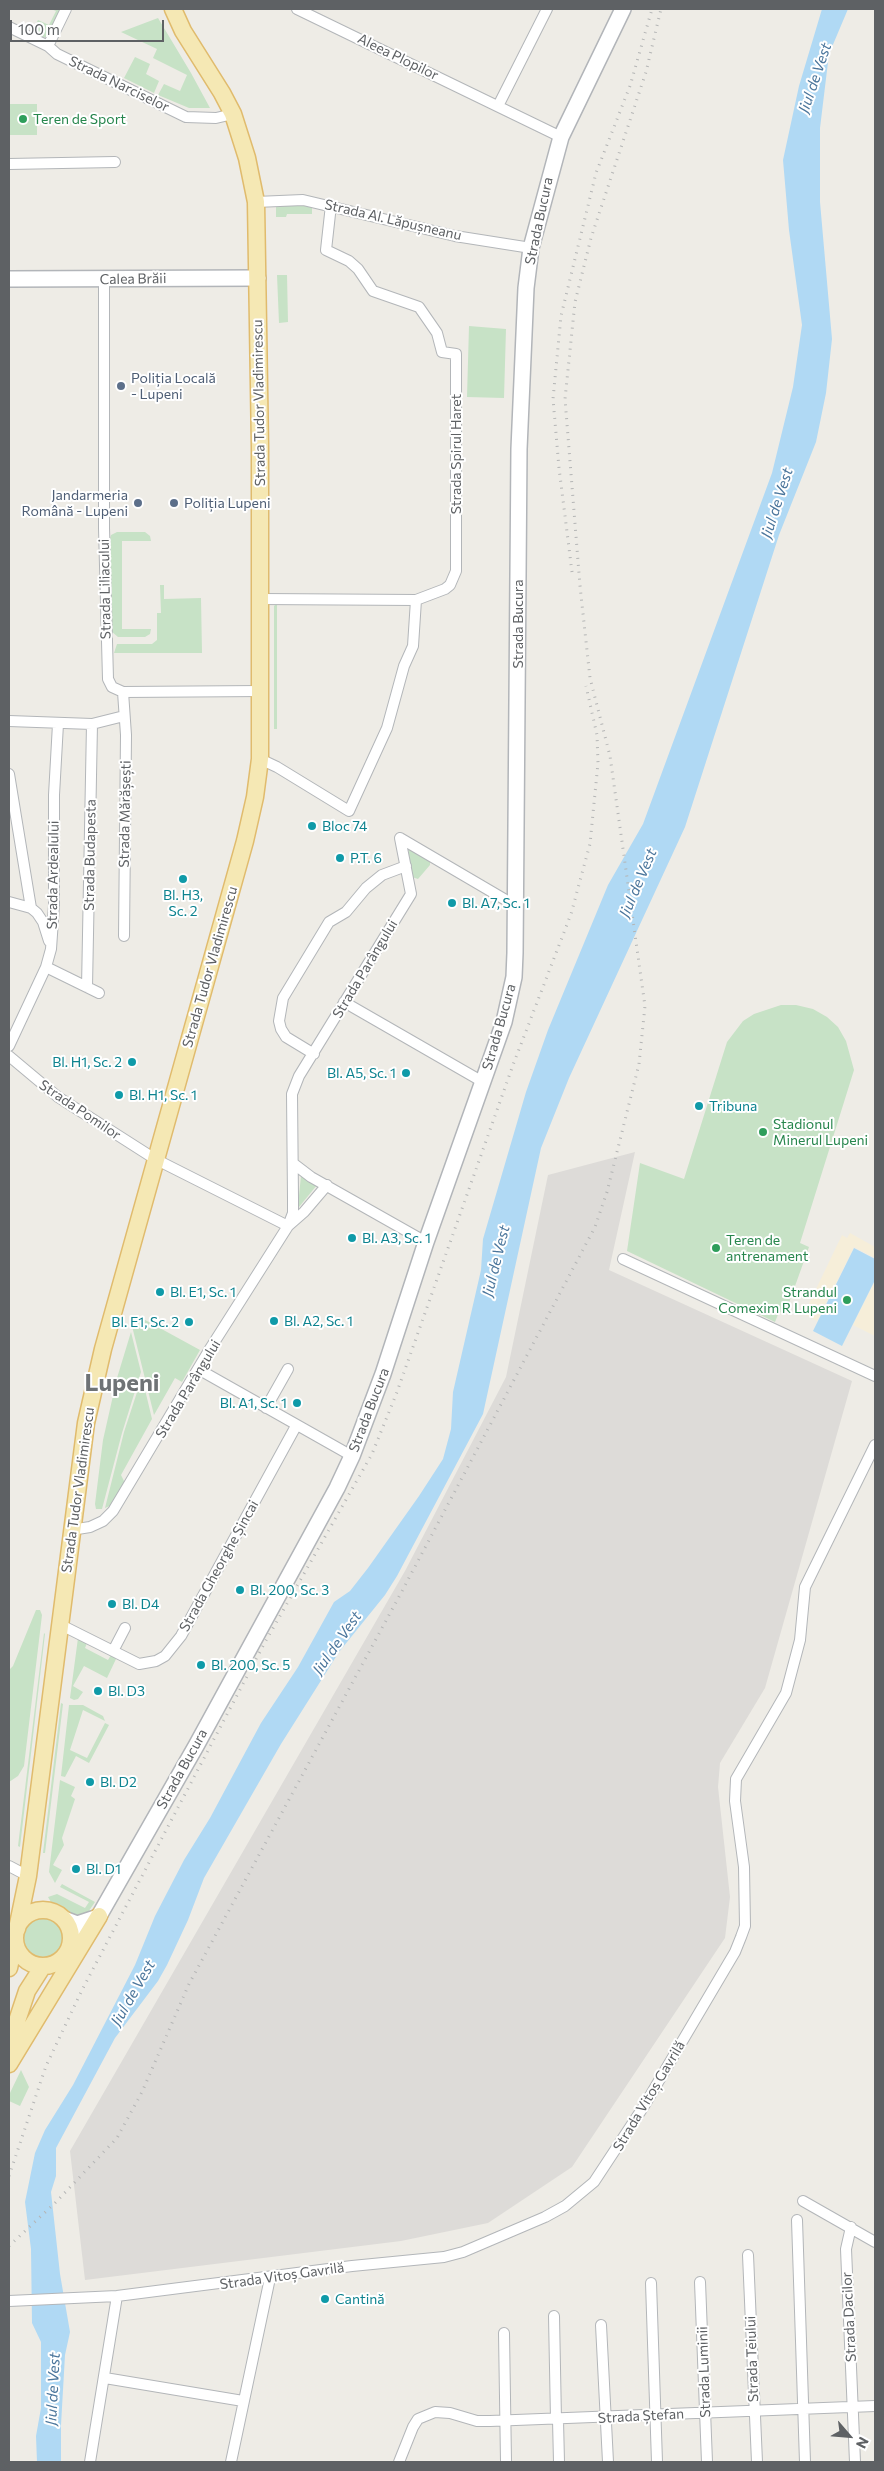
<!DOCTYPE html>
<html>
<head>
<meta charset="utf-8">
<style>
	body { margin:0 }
	#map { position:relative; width:884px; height:2471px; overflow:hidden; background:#eeece6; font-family:Commissioner,sans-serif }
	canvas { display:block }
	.frame { position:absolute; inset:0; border:10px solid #5e6164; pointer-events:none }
	.north { position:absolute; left:824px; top:2411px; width:50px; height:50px; -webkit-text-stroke:4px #fff; paint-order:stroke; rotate:117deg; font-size:14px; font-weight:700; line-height:20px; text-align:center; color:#5e6164 }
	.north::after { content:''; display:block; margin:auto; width:18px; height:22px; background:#5e6164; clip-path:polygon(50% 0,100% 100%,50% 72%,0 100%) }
	.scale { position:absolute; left:10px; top:20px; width:154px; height:22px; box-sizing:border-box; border:2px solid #5e6164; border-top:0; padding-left:6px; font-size:15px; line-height:18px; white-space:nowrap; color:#5e6164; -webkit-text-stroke:4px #fff; paint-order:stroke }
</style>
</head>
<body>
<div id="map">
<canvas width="884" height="2471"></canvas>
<div class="frame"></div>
<div class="north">N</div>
<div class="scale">100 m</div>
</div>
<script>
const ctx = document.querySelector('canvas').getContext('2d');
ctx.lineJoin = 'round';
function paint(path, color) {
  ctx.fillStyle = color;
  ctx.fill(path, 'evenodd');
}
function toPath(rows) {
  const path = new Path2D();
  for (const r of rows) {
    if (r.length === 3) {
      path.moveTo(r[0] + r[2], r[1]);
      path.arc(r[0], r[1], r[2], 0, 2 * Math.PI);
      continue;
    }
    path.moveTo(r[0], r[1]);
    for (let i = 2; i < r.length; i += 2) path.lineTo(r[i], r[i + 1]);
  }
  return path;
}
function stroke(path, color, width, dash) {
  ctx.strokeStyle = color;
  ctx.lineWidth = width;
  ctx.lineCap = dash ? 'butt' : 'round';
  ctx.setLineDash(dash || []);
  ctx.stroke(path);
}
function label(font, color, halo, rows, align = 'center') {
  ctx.font = font + ' Commissioner,sans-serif';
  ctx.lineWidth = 4;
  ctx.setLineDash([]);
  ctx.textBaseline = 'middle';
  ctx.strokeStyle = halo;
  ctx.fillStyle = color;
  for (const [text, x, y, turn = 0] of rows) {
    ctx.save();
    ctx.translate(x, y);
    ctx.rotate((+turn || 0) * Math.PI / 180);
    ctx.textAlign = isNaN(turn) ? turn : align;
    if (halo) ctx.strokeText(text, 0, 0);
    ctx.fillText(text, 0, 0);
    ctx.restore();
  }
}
paint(toPath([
	[635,1152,609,1270,852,1381,765,1688,720,1763,718,1787,730,1897,725,1938,572,2167,488,2223,401,2241,85,2280,70,2151,405,1571,506,1377,548,1175]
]), '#dddbd8');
paint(toPath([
	[51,9,61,9,47,37,42,38,31,33,38,20,49,25,56,11],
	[158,18,191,73,210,108,189,108,158,95,164,84,180,91,187,75,153,58,157,49,121,32],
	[135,57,150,64,146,74,159,81,154,93,124,78],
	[9,104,37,104,37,135,9,135],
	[287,204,312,207,312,214,287,214,286,217,276,217,276,207],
	[277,275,287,275,288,322,279,323],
	[469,326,506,329,504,398,467,397],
	[117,532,145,532,150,536,151,541,122,541,122,629,151,629,150,634,145,637,118,637,111,631,110,539,111,535],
	[160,585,164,585,164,599,201,598,202,653,114,653,117,644,152,644,157,640,157,613,161,613],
	[276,604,277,604,277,729,274,729,274,606],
	[408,847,430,860,430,865,418,879,412,877],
	[781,1005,796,1005,813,1009,827,1017,838,1027,846,1041,854,1070,800,1243,809,1247,785,1314,779,1312,775,1322,627,1251,640,1163,684,1179,727,1042,743,1021,754,1014],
	[301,1176,317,1185,299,1207,298,1205],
	[136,1315,200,1350,182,1382,175,1378,154,1415,132,1326],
	[131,1332,141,1372,122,1433,102,1509,96,1509,95,1504,103,1440,117,1378],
	[142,1377,152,1419,121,1475,125,1483,112,1505,105,1508,124,1432],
	[36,1610,40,1610,42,1615,24,1766,18,1776,9,1782,9,1670,13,1666],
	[44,1633,45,1634,20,1847,18,1846],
	[78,1638,87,1643,85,1648,108,1660,111,1655,116,1659,107,1678,84,1666,73,1686,83,1692,78,1699,74,1700,70,1698],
	[61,1703,63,1704,45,1853,43,1853],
	[69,1705,83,1705,103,1716,105,1721,83,1710,70,1750,87,1758,105,1723,109,1725,89,1763,76,1756,65,1777,61,1776],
	[60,1780,75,1787,71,1796,75,1799,62,1838,64,1845,53,1865,62,1870,55,1883,49,1872],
	[62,1884,95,1902,84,1918,64,1914,52,1904,48,1897,57,1894,85,1908,89,1902,60,1887],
	[43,1939,24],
	[21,2070,29,2087,20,2106,9,2101,9,2095]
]), '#c7e2c6');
paint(toPath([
	[850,1233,875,1247,875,1258,854,1247,817,1321,804,1314,842,1235,847,1238],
	[875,1281,875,1336,853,1325]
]), '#f6eed9');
paint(toPath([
	[822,9,848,9,829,54,820,128,820,202,832,339,826,393,816,442,779,535,685,827,569,1078,541,1148,483,1414,397,1576,385,1595,339,1652,281,1744,204,1878,188,1920,167,1965,158,1981,115,2038,56,2148,56,2176,51,2192,60,2274,70,2332,65,2355,61,2425,61,2462,37,2462,36,2436,41,2408,41,2342,32,2323,31,2249,25,2202,35,2153,45,2130,73,2085,135,1965,155,1916,184,1860,210,1818,261,1723,298,1667,334,1602,350,1591,368,1568,419,1496,443,1459,451,1429,453,1392,481,1270,483,1239,526,1092,548,1030,608,885,643,824,772,473,793,387,802,325,789,230,783,160,799,86],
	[854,1248,875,1259,875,1280,842,1346,813,1331]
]), '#b0d9f4');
const street = toPath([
	[66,9,48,46,57,54,186,117,216,118,233,114],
	[297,9,561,137],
	[9,27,48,46],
	[498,106,547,9],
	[9,164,115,162],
	[256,202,303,200,455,236,531,248],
	[104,280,104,528,108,679,112,687,123,692,262,691],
	[261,599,416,600,445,589,450,585,456,571,456,354,442,352,437,333,419,307,373,291,358,269,349,261,326,250,331,205],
	[123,692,126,735,124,936],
	[9,721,92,724,124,716],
	[58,724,54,795,54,905,51,949,46,967,99,993],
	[260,759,277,767,349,811,387,728,404,666,413,646,416,600],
	[9,774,31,908],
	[400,838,516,906],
	[9,902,31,908,37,913,43,922,49,941],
	[87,987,92,724],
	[344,1002,483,1082],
	[9,1046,46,967],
	[314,1054,286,1037,281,1029,279,1021,283,998,329,922,346,912,366,888,382,875,406,866],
	[9,1056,58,1097,155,1159,288,1226,304,1212,327,1185],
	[294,1164,311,1177,426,1242],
	[623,1259,875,1376],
	[198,1369,352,1456],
	[266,1408,288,1369],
	[71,1530,90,1527,103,1521,113,1511,208,1352,288,1226,293,1213,293,1199,292,1094,299,1076,411,894,400,838],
	[59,1624,139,1664,156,1661,165,1656,181,1636,296,1426],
	[113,1651,125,1628],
	[9,1866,28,1876],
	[803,2201,875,2242],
	[797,2220,805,2462],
	[851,2227,846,2249,855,2462],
	[748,2255,757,2462],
	[700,2282,707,2462],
	[651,2283,657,2462],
	[9,2301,117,2296,352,2266,444,2257,463,2252,545,2217,565,2206,594,2182,644,2106,735,1952,741,1937,745,1926,744,1867,735,1801,736,1779,786,1693,800,1640,805,1587,875,1445],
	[554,2316,556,2420],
	[601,2325,608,2462],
	[504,2333,506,2462],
	[105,2378,243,2401],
	[558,2420,559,2462],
	[90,2462,117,2296],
	[231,2462,270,2278],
	[399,2462,413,2427,418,2419,435,2412,450,2413,477,2421,490,2421,875,2406]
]);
const secondary = toPath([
	[9,279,258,278],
	[64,1919,77,1924,95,1918],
	[70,1946,99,1916,196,1746,337,1488,352,1456,383,1374,426,1242,504,1022,514,977,515,953,519,449,526,288,531,248,561,137,623,9]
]);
const primary = toPath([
	[43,1938,28],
	[17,1929,28,1876,86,1423,103,1349,245,841,255,797,260,759,260,448,256,202,247,158,233,114,222,93,183,31,173,9],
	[9,1968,15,1940],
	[9,2045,27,1991,43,1966],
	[9,2064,99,1916]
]);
stroke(street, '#b3b6b9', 12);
stroke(secondary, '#b2b5b9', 18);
stroke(primary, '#e0bb6d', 19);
stroke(street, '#fff', 10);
stroke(secondary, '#fff', 15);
stroke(primary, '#f5e8b4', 16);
stroke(toPath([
	[572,572,559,468,553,399,561,316,596,173,630,86,652,9],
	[9,2176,46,2066,82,1990,264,1644,372,1454,397,1392,513,1065,571,914,590,844,598,763,597,735,586,686],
	[9,2246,55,2203,117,2138,142,2092,189,1984,401,1593,595,1227,607,1192,639,1064,645,1006,610,756,590,678,580,586,565,399,575,302,591,238,646,72,661,9]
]), '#b4b5b5', 3, [1, 6]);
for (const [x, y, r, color] of [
	[23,119,5,"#2e9e5b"],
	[121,386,5,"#5c6f8a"],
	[138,503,5,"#5c6f8a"],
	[174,503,5,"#5c6f8a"],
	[312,826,5,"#0f9aa8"],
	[340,858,5,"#0f9aa8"],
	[183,879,5,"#0f9aa8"],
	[452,903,5,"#0f9aa8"],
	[132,1062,5,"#0f9aa8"],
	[406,1073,5,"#0f9aa8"],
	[119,1095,5,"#0f9aa8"],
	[699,1106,5,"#0f9aa8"],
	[763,1132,5,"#2e9e5b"],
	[352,1238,5,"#0f9aa8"],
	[716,1248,5,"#2e9e5b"],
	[160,1292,5,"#0f9aa8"],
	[847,1300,5,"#2e9e5b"],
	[274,1321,5,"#0f9aa8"],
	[189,1322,5,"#0f9aa8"],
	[297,1403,5,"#0f9aa8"],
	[240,1590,5,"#0f9aa8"],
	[112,1604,5,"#0f9aa8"],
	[201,1665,5,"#0f9aa8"],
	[98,1691,5,"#0f9aa8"],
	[90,1782,5,"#0f9aa8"],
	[76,1869,5,"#0f9aa8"],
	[325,2299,5,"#0f9aa8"]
]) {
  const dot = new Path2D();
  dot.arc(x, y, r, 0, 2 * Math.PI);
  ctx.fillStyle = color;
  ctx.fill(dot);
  stroke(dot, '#fff', 2);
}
label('14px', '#5e6164', '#fff', [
	["Aleea Plopilor",398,57,26],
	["Strada Narciselor",119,84,26],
	["Strada Al. Lăpușneanu",393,220,13],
	["Strada Bucura",539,221,-78],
	["Calea Brăii",133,279,-1],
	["Strada Tudor Vladimirescu",259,403,-91],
	["Strada Spirul Haret",456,454,-90],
	["Strada Liliacului",105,589,-91],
	["Strada Bucura",518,624,-90],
	["Strada Mărășești",125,814,-89],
	["Strada Budapesta",90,855,-89],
	["Strada Ardealului",53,875,-89],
	["Strada Tudor Vladimirescu",210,967,-74],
	["Strada Parângului",365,969,-59],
	["Strada Bucura",499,1027,-74],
	["Strada Pomilor",80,1110,34],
	["Strada Parângului",188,1389,-59],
	["Strada Bucura",369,1410,-69],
	["Strada Tudor Vladimirescu",78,1490,-82],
	["Strada Gheorghe Șincai",219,1566,-61],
	["Strada Bucura",182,1769,-61],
	["Strada Vitoș Gavrilă",649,2096,-59],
	["Strada Vitoș Gavrilă",282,2276,-8],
	["Strada Dacilor",849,2317,-93],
	["Strada Teiului",752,2359,-92],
	["Strada Luminii",704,2372,-92],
	["Strada Ștefan",641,2416,-3]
]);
label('14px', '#27864d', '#fff', [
	["Teren de Sport",33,119],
	["Stadionul",773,1124],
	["Minerul Lupeni",773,1140],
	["Teren de",726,1240],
	["antrenament",726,1256],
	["Strandul",837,1292,"right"],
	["Comexim R Lupeni",837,1308,"right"]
], 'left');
label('14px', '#4e5e75', '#fff', [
	["Poliția Locală",131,378],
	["- Lupeni",131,394],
	["Jandarmeria",128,495,"right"],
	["Română - Lupeni",128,511,"right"],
	["Poliția Lupeni",184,503]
], 'left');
label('14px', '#0d838f', '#fff', [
	["Bloc 74",322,826],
	["P.T. 6",350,858],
	["Bl. H3,",183,895,"center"],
	["Sc. 2",183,911,"center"],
	["Bl. A7, Sc. 1",462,903],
	["Bl. H1, Sc. 2",122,1062,"right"],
	["Bl. A5, Sc. 1",396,1073,"right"],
	["Bl. H1, Sc. 1",129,1095],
	["Tribuna",709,1106],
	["Bl. A3, Sc. 1",362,1238],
	["Bl. E1, Sc. 1",170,1292],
	["Bl. A2, Sc. 1",284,1321],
	["Bl. E1, Sc. 2",179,1322,"right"],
	["Bl. A1, Sc. 1",287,1403,"right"],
	["Bl. 200, Sc. 3",250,1590],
	["Bl. D4",122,1604],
	["Bl. 200, Sc. 5",211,1665],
	["Bl. D3",108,1691],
	["Bl. D2",100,1782],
	["Bl. D1",86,1869],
	["Cantină",335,2299]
], 'left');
label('italic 15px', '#4b769c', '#fff', [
	["Jiul de Vest",815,78,-71],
	["Jiul de Vest",777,503,-72],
	["Jiul de Vest",638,883,-67],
	["Jiul de Vest",496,1261,-76],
	["Jiul de Vest",337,1643,-55],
	["Jiul de Vest",133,1993,-60],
	["Jiul de Vest",53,2389,-87]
]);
label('bold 24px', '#6f7376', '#fff', [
	["Lupeni",122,1383]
]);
</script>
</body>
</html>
